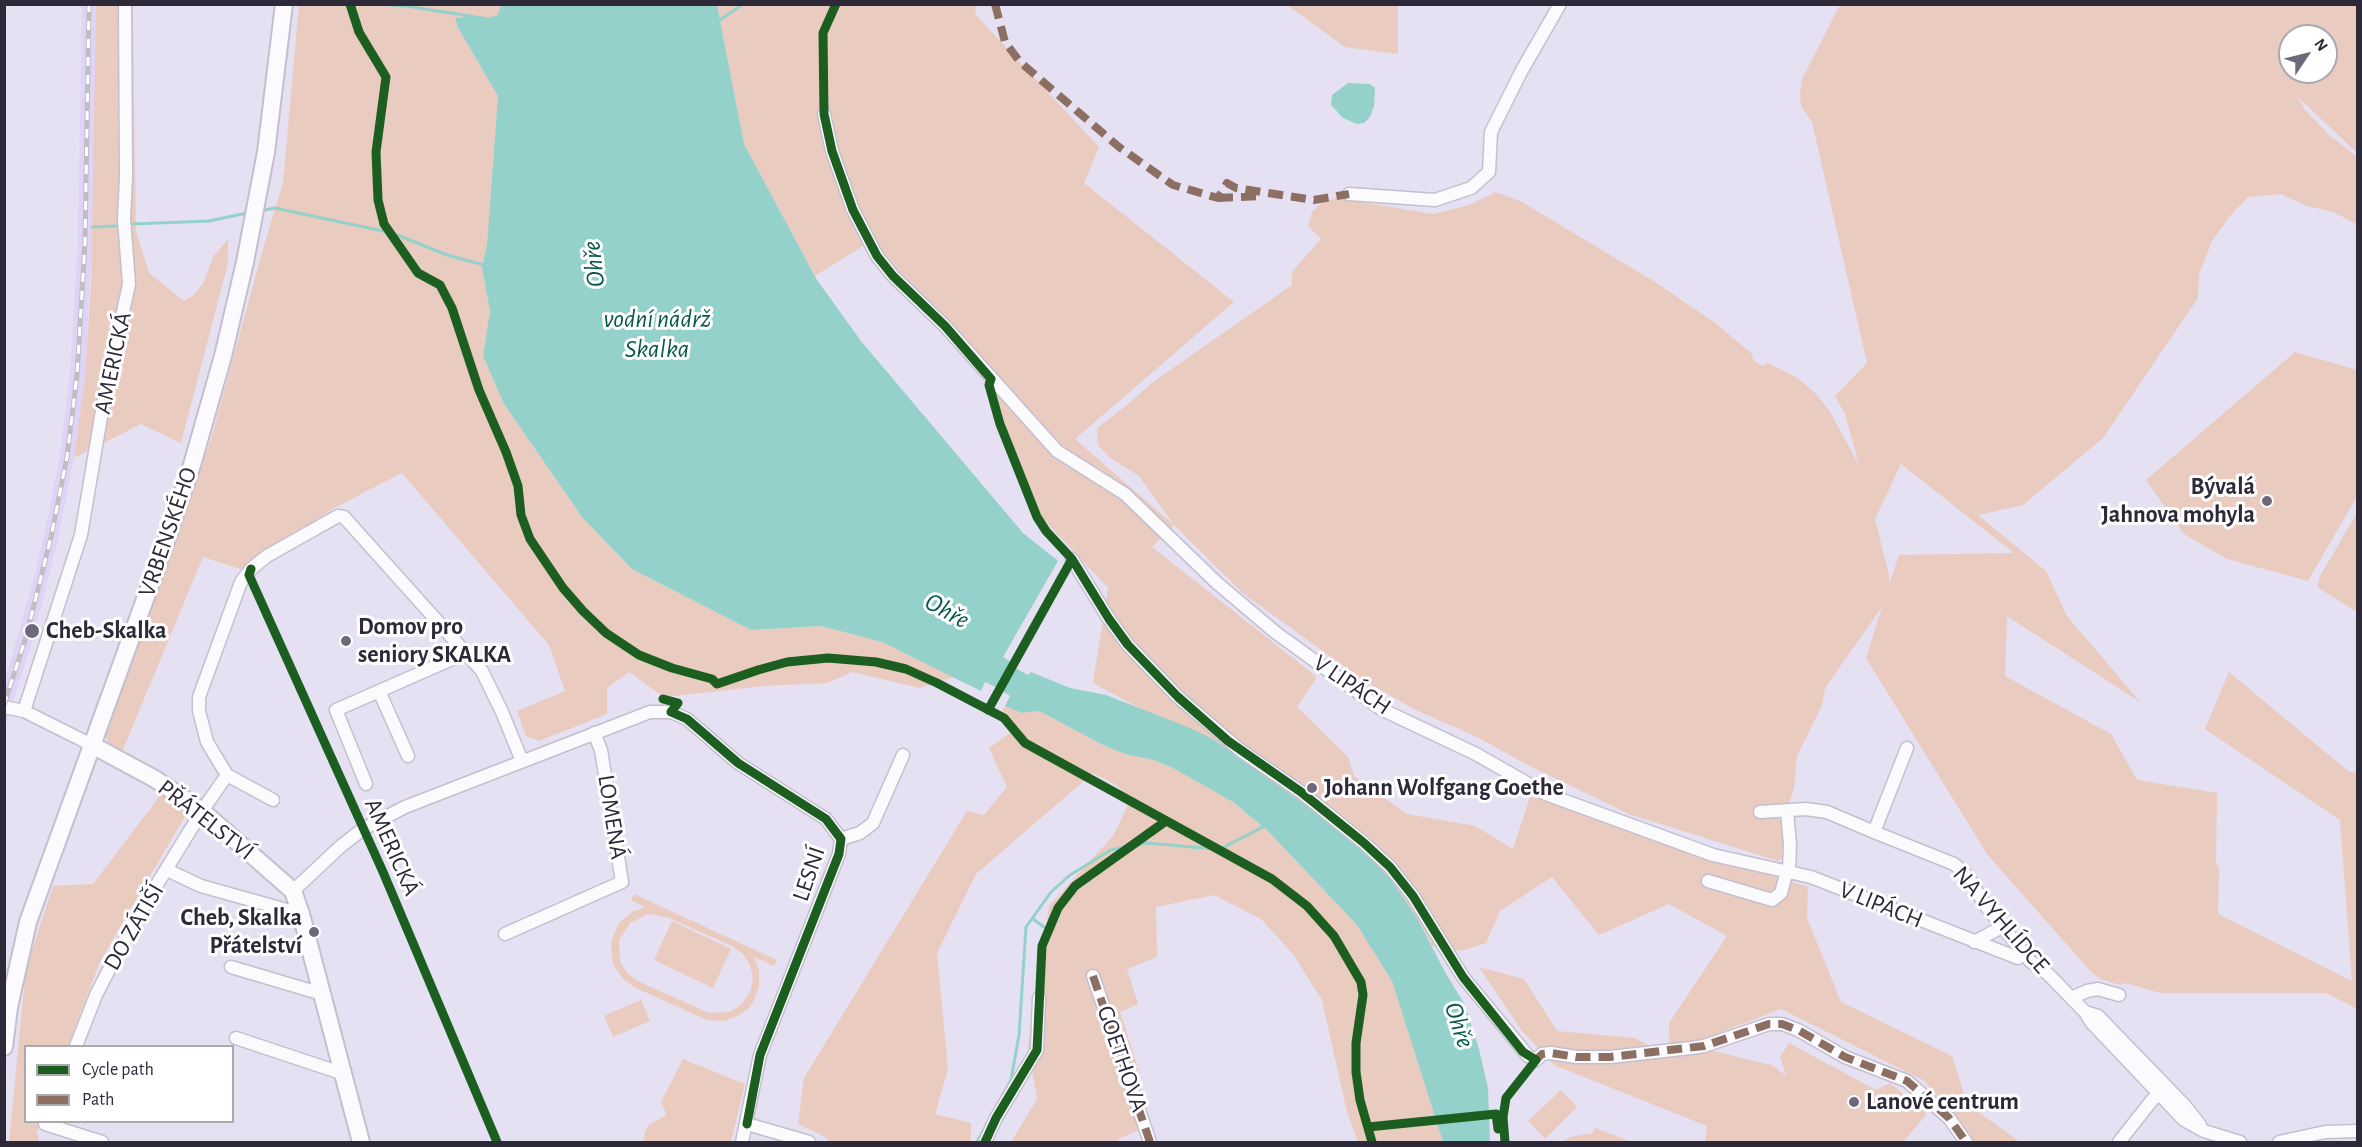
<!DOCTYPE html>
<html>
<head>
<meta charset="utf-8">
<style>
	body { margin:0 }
	#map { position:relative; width:2362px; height:1147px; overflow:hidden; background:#e6e0f3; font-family:"Alegreya Sans",sans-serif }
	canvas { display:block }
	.frame { position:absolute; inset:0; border:6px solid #2e2939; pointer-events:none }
	.legend { position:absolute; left:24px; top:1045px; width:210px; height:78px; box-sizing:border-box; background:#fff; border:2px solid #aba9b0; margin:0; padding:8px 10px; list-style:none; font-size:18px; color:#2e2939 }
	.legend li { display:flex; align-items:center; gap:12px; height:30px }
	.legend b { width:30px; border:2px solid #aba9b0 }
	.north { position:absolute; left:2278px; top:24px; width:60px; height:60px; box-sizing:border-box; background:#fff; border:2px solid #aba9b0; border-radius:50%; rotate:55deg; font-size:16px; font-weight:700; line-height:24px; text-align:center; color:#2e2939 }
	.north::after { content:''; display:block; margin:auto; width:21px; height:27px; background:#6e697a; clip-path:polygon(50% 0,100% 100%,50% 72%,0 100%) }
</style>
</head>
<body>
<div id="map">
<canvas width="2362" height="1147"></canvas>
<div class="frame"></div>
<ul class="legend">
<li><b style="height:8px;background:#1b5e20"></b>Cycle path</li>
<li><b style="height:8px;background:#8d6e63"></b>Path</li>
</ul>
<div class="north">N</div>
</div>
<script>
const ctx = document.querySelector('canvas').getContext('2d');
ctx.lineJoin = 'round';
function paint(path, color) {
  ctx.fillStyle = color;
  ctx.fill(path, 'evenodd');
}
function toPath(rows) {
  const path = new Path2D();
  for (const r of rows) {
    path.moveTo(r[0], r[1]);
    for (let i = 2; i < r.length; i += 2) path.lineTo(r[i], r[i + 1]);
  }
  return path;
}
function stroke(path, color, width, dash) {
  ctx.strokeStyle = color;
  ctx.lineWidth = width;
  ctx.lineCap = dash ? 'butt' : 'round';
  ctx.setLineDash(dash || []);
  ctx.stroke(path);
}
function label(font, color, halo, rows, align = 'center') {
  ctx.font = font + ' "Alegreya Sans",sans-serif';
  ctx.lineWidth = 6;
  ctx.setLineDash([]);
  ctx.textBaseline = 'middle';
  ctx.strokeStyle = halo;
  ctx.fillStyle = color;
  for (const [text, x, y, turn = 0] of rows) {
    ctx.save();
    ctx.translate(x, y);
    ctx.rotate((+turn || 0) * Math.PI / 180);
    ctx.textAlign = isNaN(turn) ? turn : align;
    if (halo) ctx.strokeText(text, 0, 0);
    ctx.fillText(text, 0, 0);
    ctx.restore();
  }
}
paint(toPath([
	[82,5,96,5,92,243,85,376,74,458,58,539,33,639,5,727,5,680,32,586,44,536,60,456,70,374,78,243]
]), '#dfd4f8');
paint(toPath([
	[96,5,133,5,136,231,149,273,184,301,194,295,204,282,213,257,228,239,228,263,181,443,141,424,74,458,85,376,91,286],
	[299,5,501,5,499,15,483,19,473,16,455,18,458,28,498,96,487,244,482,267,490,311,483,356,504,404,582,517,632,569,751,630,821,626,882,642,955,677,920,688,852,672,827,683,764,686,664,697,629,672,607,688,607,714,539,741,526,736,517,711,565,691,549,645,402,473,334,508,240,569,203,557,117,764,105,735,211,439,263,249,283,183],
	[717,5,977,5,975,14,1099,147,1084,183,1234,302,1075,439,1174,525,1139,476,1109,457,1098,445,1097,428,1127,405,1153,382,1292,285,1292,272,1321,239,1308,226,1312,212,1323,202,1338,198,1433,214,1469,205,1496,192,1522,202,1655,282,1714,322,1752,354,1753,360,1759,364,1763,366,1768,363,1796,377,1814,392,1829,410,1859,465,1845,414,1835,396,1867,363,1812,122,1801,106,1800,94,1802,79,1840,5,2357,5,2357,153,2297,96,2305,110,2329,135,2357,157,2357,224,2333,212,2307,206,2281,194,2248,197,2230,216,2212,241,2199,274,2198,298,2103,438,2023,505,1978,515,2046,571,2067,616,2140,702,2007,616,2005,676,2111,734,2137,780,2217,793,2216,863,2219,868,2218,914,2352,981,2340,820,2205,729,2229,672,2348,771,2357,773,2357,1009,2326,993,2160,993,2126,983,2120,985,2100,979,2091,972,1987,854,1866,658,1882,607,1825,688,1822,705,1797,756,1794,788,1788,806,1759,816,1775,817,1782,821,1785,838,1784,857,1778,861,1629,814,1522,762,1479,738,1414,709,1360,678,1244,594,1174,525,1152,547,1317,677,1297,707,1348,757,1354,776,1407,814,1475,826,1513,849,1533,788,1620,829,1808,887,1807,918,1841,1002,1952,1056,1967,1104,2020,1142,1975,1142,1925,1081,1781,1009,1688,1045,1771,1065,1786,1075,1780,1057,1789,1043,1876,1090,1890,1083,1927,1114,1903,1142,1705,1142,1707,1126,1554,1065,1522,1031,1479,967,1524,979,1557,1031,1635,1038,1670,1057,1669,1023,1727,936,1669,904,1599,935,1552,877,1500,911,1486,943,1461,951,1432,946,1417,918,1391,880,1359,848,1335,828,1214,740,1141,709,1093,683,1108,588,1043,519,1015,454,990,375,895,272,871,241,815,276,744,144],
	[2290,36,2326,36,2326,72,2290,72],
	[1901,464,2014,553,1899,555,1889,585,1889,575,1875,519],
	[1395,5,1398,6,1398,54,1345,47,1287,5],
	[2295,352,2357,370,2357,496,2308,581,2227,559,2184,534,2146,480],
	[2357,513,2357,612,2317,587,2320,576],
	[1005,706,1022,713,1037,711,1043,713,1105,746,1125,754,1154,760,1173,768,1233,802,1267,830,1357,925,1392,981,1443,1142,1358,1142,1347,1112,1322,1000,1293,954,1261,919,1214,895,1156,907,1157,957,1127,969,1138,1004,1120,1012,1139,1070,1124,1074,1142,1129,1118,1139,1119,1142,1011,1142,1037,1099,1028,1046,1049,906,1113,836,1131,799,1115,784,1093,773,976,874,937,953,948,1069,935,1114,971,1123,971,1142,830,1142,825,1137,798,1124,804,1078,967,811,984,815,1007,787,989,748,1016,729,1002,710],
	[162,793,188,811,99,964,68,1046,26,1046,26,1122,40,1122,37,1131,39,1142,9,1142,26,968,53,886,93,884],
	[634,894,777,960,774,966,754,957,759,970,759,986,753,1002,748,1009,741,1014,725,1021,707,1020,636,988,623,979,613,964,611,947,612,939,619,923,632,912,645,907,631,900],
	[649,914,669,918,732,946,743,954,750,965,753,978,750,992,742,1004,730,1012,709,1013,640,982,628,974,620,962,619,940,630,923],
	[672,921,731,949,713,988,654,960],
	[641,1000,650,1021,613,1037,604,1016],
	[683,1059,745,1084,731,1142,643,1142,645,1131,650,1124,665,1116,666,1113,661,1102],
	[1561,1090,1577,1107,1545,1139,1528,1121],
	[1595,1128,1632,1142,1562,1142,1570,1137,1593,1133]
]), '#e9cbbf');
paint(toPath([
	[501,5,717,5,744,144,817,280,861,341,1023,533,1058,561,1003,657,1011,662,996,687,985,682,981,691,882,642,821,626,751,630,632,569,582,517,504,404,483,356,490,311,482,268,487,244,498,96,458,28,455,18,473,16,483,19,498,15],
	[1348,83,1370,84,1375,88,1374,106,1370,117,1364,123,1357,124,1343,118,1331,105,1332,95],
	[1015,668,1028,675,1031,672,1070,688,1106,695,1195,730,1214,740,1308,807,1359,848,1379,867,1391,880,1417,918,1445,972,1465,1005,1479,1049,1488,1088,1490,1142,1443,1142,1392,981,1357,925,1267,830,1233,802,1173,768,1154,760,1125,754,1105,746,1043,713,1037,711,1022,713,1005,706,1010,696,1002,691]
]), '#94d1ca');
stroke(toPath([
	[375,4,406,6,489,19],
	[717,22,743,4],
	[260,211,275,208,392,233,447,255,484,265],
	[133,224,209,221,247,213],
	[92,227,117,226],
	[1138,845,1147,843,1215,849],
	[1218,850,1265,826],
	[1033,919,1048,930],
	[977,1142,1011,1080,1019,1035,1026,927,1051,892,1070,875,1111,850,1125,847]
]), '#94d1ca', 3);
const street = toPath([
	[824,114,832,151,853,210,877,256,893,276,945,326,1057,451,1125,494,1217,583,1275,632,1381,709,1476,754,1546,794,1713,855,1811,877,2018,958],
	[1349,194,1435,200,1471,188,1489,172,1491,132,1521,72,1560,4],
	[1072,559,1109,619,1128,645,1178,697,1240,750,1301,792,1364,843,1390,867,1413,896,1463,977,1528,1056,1536,1060,1542,1054,1551,1053,1576,1057,1610,1057,1691,1048,1704,1046,1769,1024,1782,1024,1798,1030,1845,1057,1907,1081,1949,1118,1966,1142],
	[379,691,408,756],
	[4,707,24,711,92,745],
	[24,711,81,535,103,405,129,284,124,219,126,176,125,4],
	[1907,748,1874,832,1954,864,1961,870,1968,877,1986,906,2030,961,2048,974,2085,1012,2091,1022,2184,1120,2204,1131,2240,1142],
	[366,784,336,710,466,653],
	[273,800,227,775,207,742,199,711,199,697,241,582,251,569,267,556,338,516,344,517,482,671,502,712,522,761],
	[1787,811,1790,844,1789,871],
	[1760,812,1806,809,1827,812,1874,832],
	[841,839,860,833,873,823,903,755],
	[167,870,201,886,301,914],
	[1708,881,1772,900,1781,893,1787,871],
	[293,891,341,846,363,829,405,807,650,712,671,712,687,719,738,763,826,819,841,839,839,854,760,1055,742,1142],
	[505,934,622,882,601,750,594,733],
	[1974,942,2002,927],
	[231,967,322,994],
	[1093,976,1150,1142],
	[2071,998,2087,991,2098,989,2119,995],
	[2085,1012,2098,1016,2186,1107,2200,1125],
	[236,1038,344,1074],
	[76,1046,96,995,132,925,202,811,227,775],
	[46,1122,45,1124,102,1142],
	[747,1124,809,1142],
	[985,1142,996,1118,1037,1050,1039,998],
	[2119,1142,2153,1099,2164,1091],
	[2279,1142,2325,1132,2358,1131]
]);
const secondary = toPath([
	[92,745,155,779,202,811,293,891,301,914,361,1142],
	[4,1047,9,1007,28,922,165,544,192,465,223,356,245,262,266,152,284,4]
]);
stroke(street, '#c4bfcf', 15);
stroke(secondary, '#c4bfcf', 20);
stroke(street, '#fbfafd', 12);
stroke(secondary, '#fbfafd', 16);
const rail = toPath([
	[4,705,26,637,51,537,67,457,77,375,85,243,89,4]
]);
stroke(rail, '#c0bec3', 5);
stroke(rail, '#fff', 3, [9]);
stroke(toPath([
	[995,4,1005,42,1020,62,1119,147,1173,185,1218,198,1227,183,1236,188,1314,200,1349,194],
	[1218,198,1263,196],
	[1093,976,1150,1142],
	[1533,1058,1536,1060,1542,1054,1551,1053,1576,1057,1610,1057,1704,1046,1769,1024,1782,1024,1798,1030,1845,1057,1907,1081,1949,1118,1966,1142]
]), '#8d6e63', 8, [15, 8]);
stroke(toPath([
	[350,4,359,32,386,77,376,152,378,200,384,224,418,273,440,285,452,308,479,390,506,452,518,486,521,515,530,539,563,588,583,611,606,633,639,655,672,668,712,679,717,684,758,670,787,662,828,658,876,662,906,669,937,683,1004,718,1025,743,1272,879,1307,906,1334,936,1361,982,1363,995,1356,1043,1356,1072,1360,1100,1372,1142],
	[836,4,823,33,824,114,832,151,853,210,877,256,893,276,945,326,991,379,989,385,1000,424,1037,517,1046,531,1072,559,1109,619,1128,645,1178,697,1228,741,1301,792,1364,843,1390,867,1413,896,1463,977,1523,1052,1536,1060,1506,1098,1503,1117,1505,1142],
	[251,569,249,575,383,872,497,1142],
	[663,699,678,703,671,712,687,719,738,763,826,819,841,839,839,854,760,1055,747,1124],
	[988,710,1072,559],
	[1368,1127,1496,1114,1498,1129],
	[985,1142,996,1118,1037,1050,1042,946,1058,908,1075,886,1166,821]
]), '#1b5e20', 9);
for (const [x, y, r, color] of [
	[2267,501,6,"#6e697a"],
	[32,631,8,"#6e697a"],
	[346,641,6,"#6e697a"],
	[1312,788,6,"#6e697a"],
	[314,932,6,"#6e697a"],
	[1854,1102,6,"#6e697a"]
]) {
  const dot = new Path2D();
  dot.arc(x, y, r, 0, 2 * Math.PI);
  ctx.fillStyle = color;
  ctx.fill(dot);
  stroke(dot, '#fff', 2);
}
label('24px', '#2e2939', '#fff', [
	["AMERICKÁ",113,363,-78],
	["VRBENSKÉHO",168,532,-71],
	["V LIPÁCH",1352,685,34],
	["LOMENÁ",612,817,81],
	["PŘÁTELSTVÍ",206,820,38],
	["AMERICKÁ",392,847,66],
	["LESNÍ",809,874,-71],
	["V LIPÁCH",1881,905,22],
	["NA VYHLÍDCE",2001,920,49],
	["DO ZÁTIŠÍ",134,927,-60],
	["GOETHOVA",1122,1059,71]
]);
label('bold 24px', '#2e2939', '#fff', [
	["Bývalá",2255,487,"right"],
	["Jahnova mohyla",2255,515,"right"],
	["Domov pro",358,627],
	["seniory SKALKA",358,655],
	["Cheb-Skalka",46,631],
	["Johann Wolfgang Goethe",1324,788],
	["Cheb, Skalka",302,918,"right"],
	["Přátelství",302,946,"right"],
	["Lanové centrum",1866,1102]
], 'left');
label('italic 26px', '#09584c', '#fff', [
	["Ohře",594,264,-96],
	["vodní nádrž",657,319],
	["Skalka",657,349],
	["Ohře",947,611,29],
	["Ohře",1459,1025,72]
]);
</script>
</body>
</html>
